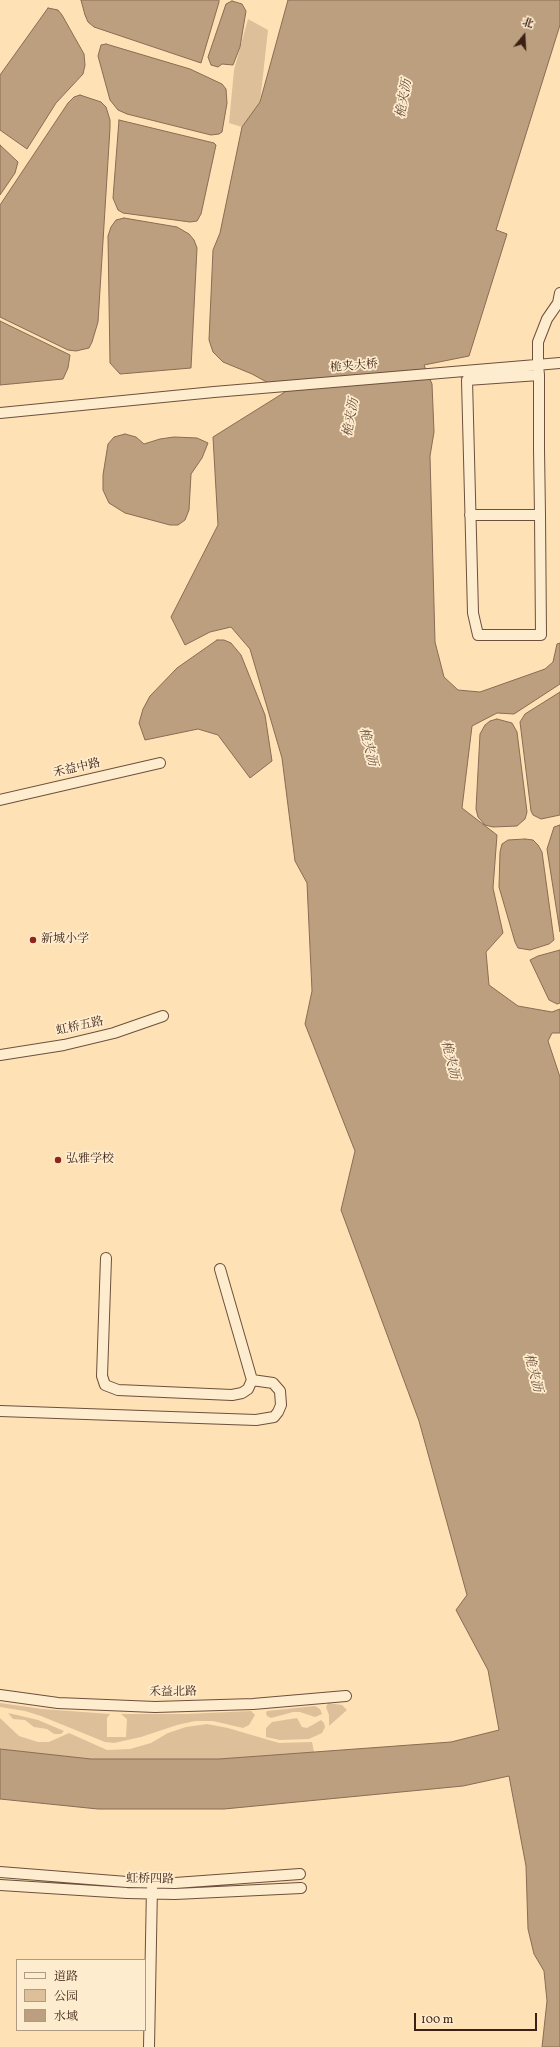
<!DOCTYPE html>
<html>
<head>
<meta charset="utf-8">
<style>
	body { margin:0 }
	#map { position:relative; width:560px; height:2047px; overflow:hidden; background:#fee1b4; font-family:Vollkorn,"Noto Serif SC",serif }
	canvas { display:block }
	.legend { position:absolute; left:16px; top:1959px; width:130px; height:72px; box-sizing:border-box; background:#feecce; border:1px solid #b19a84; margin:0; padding:5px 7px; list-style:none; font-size:12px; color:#3d2015 }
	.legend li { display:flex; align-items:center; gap:8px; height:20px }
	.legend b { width:20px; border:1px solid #b19a84 }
	.north { position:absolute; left:504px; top:16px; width:40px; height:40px; -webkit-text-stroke:3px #feecce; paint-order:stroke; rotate:18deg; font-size:11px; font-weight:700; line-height:16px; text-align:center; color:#3d2015 }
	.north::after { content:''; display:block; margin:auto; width:14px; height:18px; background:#3d2015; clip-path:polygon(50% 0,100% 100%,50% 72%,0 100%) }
	.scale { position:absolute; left:414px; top:2013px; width:123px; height:18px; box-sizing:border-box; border:2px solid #3d2015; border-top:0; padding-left:5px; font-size:12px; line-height:14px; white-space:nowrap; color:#3d2015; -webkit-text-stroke:3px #feecce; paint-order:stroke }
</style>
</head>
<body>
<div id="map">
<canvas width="560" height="2047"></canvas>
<ul class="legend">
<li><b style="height:5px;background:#feecce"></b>道路</li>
<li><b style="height:11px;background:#ddc099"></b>公园</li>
<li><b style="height:11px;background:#bc9f7e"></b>水域</li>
</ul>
<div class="north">北</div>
<div class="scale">100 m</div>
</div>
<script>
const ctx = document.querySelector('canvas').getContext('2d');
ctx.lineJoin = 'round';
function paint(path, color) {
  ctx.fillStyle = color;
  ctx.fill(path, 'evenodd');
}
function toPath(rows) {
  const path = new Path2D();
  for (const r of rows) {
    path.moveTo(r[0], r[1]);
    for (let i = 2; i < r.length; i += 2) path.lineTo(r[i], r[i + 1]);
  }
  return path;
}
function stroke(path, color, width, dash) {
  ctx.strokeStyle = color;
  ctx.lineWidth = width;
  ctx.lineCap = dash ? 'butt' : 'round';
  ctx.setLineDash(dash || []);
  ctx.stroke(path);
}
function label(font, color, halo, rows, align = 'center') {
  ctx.font = font + ' Vollkorn,"Noto Serif SC",serif';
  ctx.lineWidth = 3.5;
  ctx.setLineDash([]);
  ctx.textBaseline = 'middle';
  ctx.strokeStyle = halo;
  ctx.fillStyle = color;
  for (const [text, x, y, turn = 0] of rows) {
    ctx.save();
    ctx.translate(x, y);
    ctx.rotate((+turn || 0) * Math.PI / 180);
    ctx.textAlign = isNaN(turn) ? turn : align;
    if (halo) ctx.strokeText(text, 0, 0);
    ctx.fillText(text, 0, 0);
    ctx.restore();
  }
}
paint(toPath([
	[248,19,268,30,260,102,242,127,229,123,234,70],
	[0,1703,42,1709,110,1714,107,1718,107,1737,126,1737,127,1719,121,1714,186,1714,251,1711,255,1715,249,1725,243,1728,213,1721,195,1721,177,1725,141,1737,114,1743,105,1742,41,1716,25,1711,0,1707],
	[328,1703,342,1705,347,1710,329,1726,329,1715,326,1707],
	[315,1706,320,1709,322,1714,315,1717,300,1712,293,1712,271,1718,267,1716,266,1713,267,1711],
	[8,1713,38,1720,64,1731,61,1734,54,1734,47,1729,34,1727,25,1720,13,1719],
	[0,1718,19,1736,38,1742,49,1742,69,1733,107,1750,130,1749,151,1743,168,1733,186,1727,207,1724,228,1728,279,1743,312,1742,314,1752,219,1759,91,1759,0,1749],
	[297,1718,302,1727,307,1728,321,1720,324,1723,325,1727,322,1733,309,1739,280,1740,266,1737,266,1728,272,1722]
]), '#ddc099');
const water = toPath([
	[81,0,219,0,219,2,201,63,94,27,88,22,85,15,81,0],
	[288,0,560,0,560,25,496,230,507,234,469,356,424,365,432,384,434,432,430,456,435,642,444,677,458,690,480,692,545,669,553,662,557,644,560,643,560,684,514,714,497,713,472,726,462,808,497,835,493,888,503,933,486,952,489,985,518,1006,552,1012,560,1009,560,1033,552,1033,548,1041,560,1077,560,2047,542,2047,547,2001,544,1971,534,1954,528,1929,526,1866,509,1776,463,1786,224,1809,98,1809,0,1799,0,1749,91,1759,219,1759,451,1742,499,1730,488,1670,456,1610,467,1595,419,1421,341,1210,355,1151,305,1024,312,991,307,883,295,861,282,758,250,649,231,627,210,632,185,645,171,617,218,525,213,437,285,392,252,374,223,362,213,352,209,340,213,250,220,233,242,127,260,102,288,0],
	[232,1,242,4,246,11,240,47,233,65,222,64,218,67,211,65,208,57,226,4,232,1],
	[48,8,58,10,62,15,84,54,85,65,83,74,56,103,27,149,0,130,0,75,48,8],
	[106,44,190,69,222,84,226,89,227,103,222,132,219,134,211,135,127,114,118,110,110,100,98,56,101,45,106,44],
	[80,95,101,102,106,107,110,120,110,128,98,322,92,342,89,348,76,351,68,350,0,317,0,205,68,103,74,97,80,95],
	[119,120,214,143,216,145,201,214,197,221,190,222,123,213,118,210,113,198,119,120],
	[0,145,18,162,15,173,0,195,0,145],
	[124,218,177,227,189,234,194,240,197,248,191,368,120,374,110,363,108,236,111,227,116,220,124,218],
	[0,321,70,355,68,368,63,379,0,385,0,321],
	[125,434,136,437,144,444,160,439,174,437,197,438,208,443,202,458,191,474,189,510,185,520,178,525,170,525,125,513,109,503,103,490,103,475,108,444,114,437,125,434],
	[217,640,224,640,231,643,241,655,265,715,272,761,250,778,218,735,198,729,145,740,139,723,143,709,150,696,177,668,217,640],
	[560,692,560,815,541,819,533,815,531,811,520,722,525,714,560,692],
	[497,719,512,723,517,732,527,812,525,819,517,826,493,827,485,825,478,817,476,809,480,734,485,725,490,721,497,719],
	[560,825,560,932,547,849,554,827,560,825],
	[525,839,533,840,538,845,542,852,554,940,549,944,530,950,518,948,515,942,499,887,500,852,502,844,508,840,525,839],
	[560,950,560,1003,557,1004,549,1000,530,960,538,956,560,950]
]);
paint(water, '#bc9f7e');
stroke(water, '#896c54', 1);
const minor = toPath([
	[539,375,467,380,473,613,478,635,541,635,540,515,539,449,539,375,538,365,538,342,547,319,558,303,560,293],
	[0,413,214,392,560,363],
	[470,515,540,515],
	[0,800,160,763],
	[0,1055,64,1045,114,1033,163,1016],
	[106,1258,102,1376,105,1385,118,1390,232,1395,242,1393,248,1389,252,1380,220,1269],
	[0,1411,256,1420,274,1417,278,1412,281,1405,280,1391,273,1383,252,1380],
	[0,1695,58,1703,155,1707,253,1704,346,1696],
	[0,1872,127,1882,175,1883,300,1874],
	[0,1885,127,1893,175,1894,301,1888],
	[149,2047,152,1887]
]);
stroke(minor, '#6d503d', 12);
stroke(minor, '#feecce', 10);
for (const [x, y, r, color] of [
	[33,940,4,"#8f2418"],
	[58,1160,4,"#8f2418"]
]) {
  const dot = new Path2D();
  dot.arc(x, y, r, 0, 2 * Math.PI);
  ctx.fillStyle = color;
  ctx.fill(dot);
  stroke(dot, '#feecce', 1.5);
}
label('12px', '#3d2015', '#feecce', [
	["桅夹大桥",354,367,-5],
	["禾益中路",77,769,-13],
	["虹桥五路",80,1027,-12],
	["禾益北路",173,1693,-1],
	["虹桥四路",150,1880,1]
]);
label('12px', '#3d2015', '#feecce', [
	["新城小学",41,940],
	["弘雅学校",66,1160]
], 'left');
label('italic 13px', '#694c3a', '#feecce', [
	["桅夹沥",405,99,-80],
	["桅夹沥",352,418,-80],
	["桅夹沥",367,747,75],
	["桅夹沥",449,1060,75],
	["桅夹沥",532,1373,75]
]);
</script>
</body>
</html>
